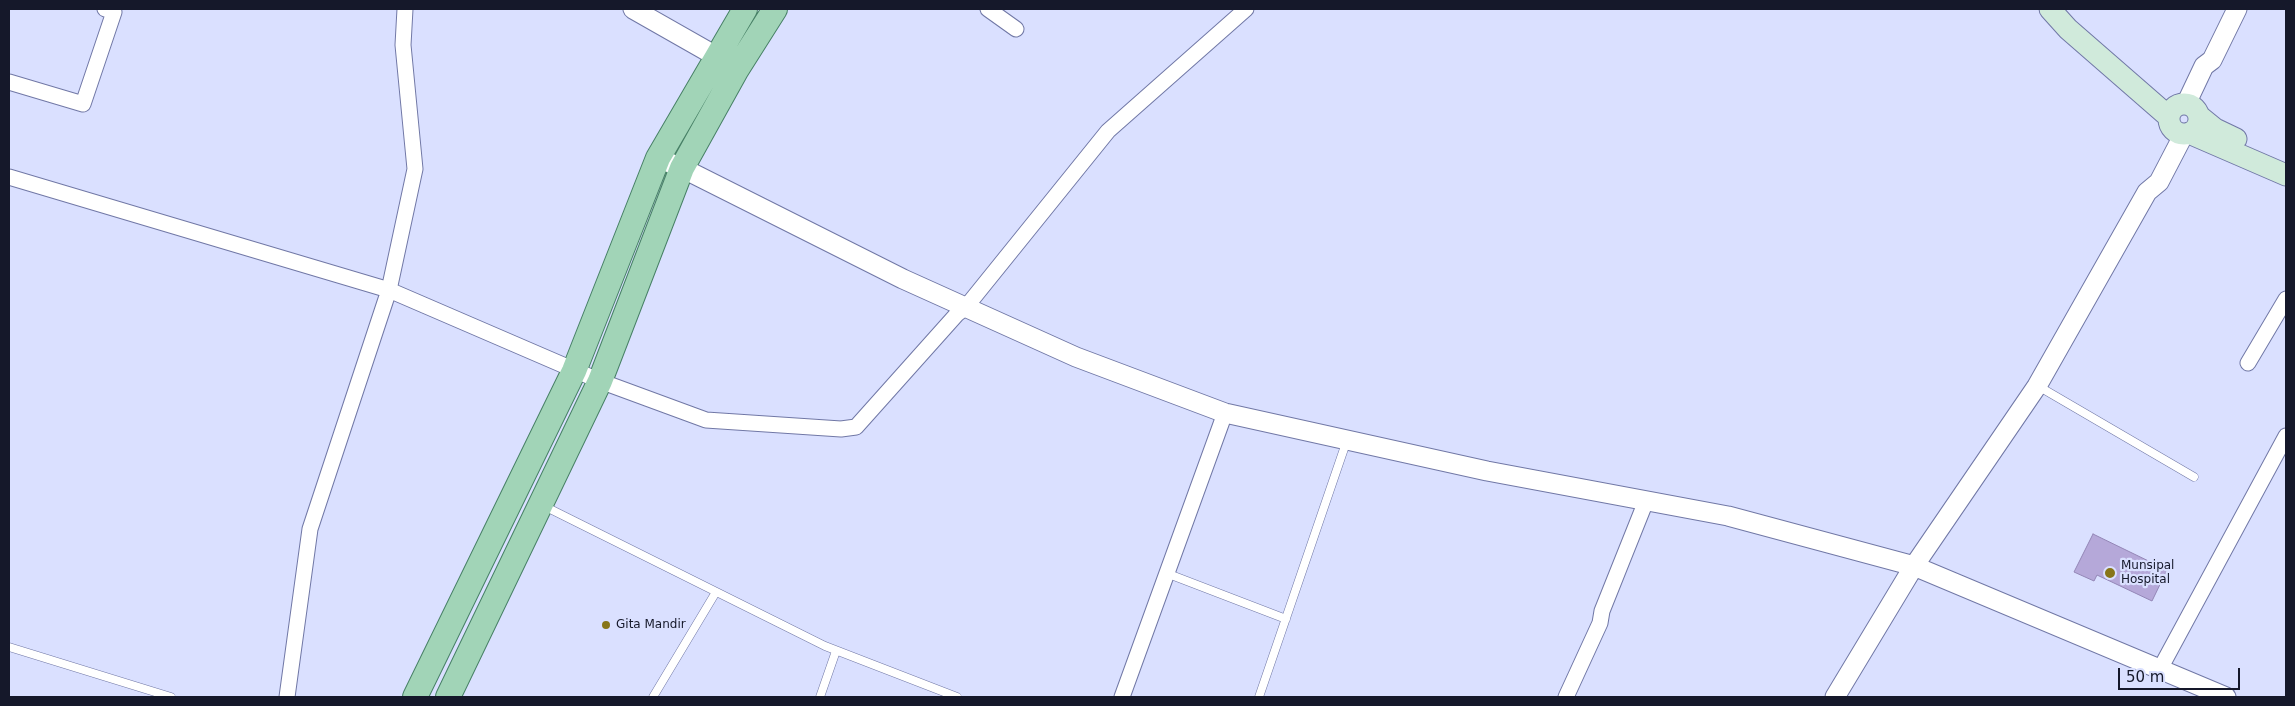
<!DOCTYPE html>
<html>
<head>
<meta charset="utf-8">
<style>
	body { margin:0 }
	#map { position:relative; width:2295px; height:706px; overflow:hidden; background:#dae0ff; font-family:"DejaVu Sans",sans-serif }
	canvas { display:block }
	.frame { position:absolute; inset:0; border:10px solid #15182a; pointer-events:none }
	.scale { position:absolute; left:2118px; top:668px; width:122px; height:22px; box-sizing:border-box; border:2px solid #15182a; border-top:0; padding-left:6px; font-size:15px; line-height:18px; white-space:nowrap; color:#15182a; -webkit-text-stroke:4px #dae0ff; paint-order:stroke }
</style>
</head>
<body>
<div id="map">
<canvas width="2295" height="706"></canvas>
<div class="frame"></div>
<div class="scale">50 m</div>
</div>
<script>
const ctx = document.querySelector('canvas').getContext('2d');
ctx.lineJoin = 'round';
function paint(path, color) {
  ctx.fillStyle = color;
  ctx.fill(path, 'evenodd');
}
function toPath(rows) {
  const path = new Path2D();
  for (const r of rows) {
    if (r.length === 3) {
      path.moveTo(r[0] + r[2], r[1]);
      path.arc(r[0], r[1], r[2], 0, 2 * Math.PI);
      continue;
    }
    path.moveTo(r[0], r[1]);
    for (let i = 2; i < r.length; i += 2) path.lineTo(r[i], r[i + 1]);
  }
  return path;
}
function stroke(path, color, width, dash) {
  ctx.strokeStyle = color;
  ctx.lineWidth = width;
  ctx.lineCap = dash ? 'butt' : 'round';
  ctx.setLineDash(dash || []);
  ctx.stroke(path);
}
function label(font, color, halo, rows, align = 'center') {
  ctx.font = font + ' "DejaVu Sans",sans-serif';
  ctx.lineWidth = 4.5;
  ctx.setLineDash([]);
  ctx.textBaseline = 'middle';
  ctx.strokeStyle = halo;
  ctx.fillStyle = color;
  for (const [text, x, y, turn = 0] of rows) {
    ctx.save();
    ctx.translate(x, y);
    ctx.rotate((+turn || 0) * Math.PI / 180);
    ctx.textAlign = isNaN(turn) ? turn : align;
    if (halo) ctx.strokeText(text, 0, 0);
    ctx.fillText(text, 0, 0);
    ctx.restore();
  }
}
const building = toPath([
	[2093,534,2167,570,2152,601,2097,575,2094,581,2074,572,2093,534]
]);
paint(building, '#b5a8d9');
stroke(building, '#9386b6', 1);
const service = toPath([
	[2038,386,2194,477],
	[542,505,825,646,957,697],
	[1166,573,1286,619],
	[9,647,171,697],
	[653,697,716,592],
	[820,697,836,651],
	[1259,697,1347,440]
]);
const minor = toPath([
	[988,9,1016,29],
	[9,82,83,104,114,12,105,9],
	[9,177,389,290,600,381,706,420,841,429,856,427,957,314,966,307,1108,131,1246,9],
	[2248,363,2286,299],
	[2160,669,2286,436],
	[287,697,310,529,389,290,415,169,403,45,405,9],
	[1122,697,1225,413],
	[1566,697,1600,623,1602,611,1646,501]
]);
const tertiary = toPath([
	[633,9,728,63],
	[2186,104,2204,66,2212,60,2237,9],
	[658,158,682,168,903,279,1076,357,1225,413,1487,471,1728,516,1914,566,2226,697],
	[1835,697,1914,566,2037,386,2147,192,2159,182,2184,134]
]);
const secondary = toPath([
	[2050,9,2068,29,2169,117],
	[2184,119,15],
	[2199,116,2215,129,2236,139],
	[2189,133,2286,175]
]);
const primary = toPath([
	[415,697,574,371,658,158,745,9],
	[448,697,600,381,682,168,737,69,775,9]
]);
stroke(service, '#7178a6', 9);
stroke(minor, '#7178a6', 17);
stroke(tertiary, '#7178a6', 21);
stroke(secondary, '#7178a6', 23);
stroke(primary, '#478066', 26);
stroke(service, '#fff', 8);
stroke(minor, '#fff', 15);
stroke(tertiary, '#fff', 19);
stroke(secondary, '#d0eadb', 21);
stroke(primary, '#a1d4b7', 24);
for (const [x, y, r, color] of [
	[2110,573,6,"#877518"],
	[606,625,5,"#877518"]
]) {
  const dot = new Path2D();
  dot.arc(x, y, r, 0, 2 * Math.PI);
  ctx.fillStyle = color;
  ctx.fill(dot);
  stroke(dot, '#dae0ff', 2);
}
label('12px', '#15182a', '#dae0ff', [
	["Munsipal",2121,566],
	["Hospital",2121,580],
	["Gita Mandir",616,625]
], 'left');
</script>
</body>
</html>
